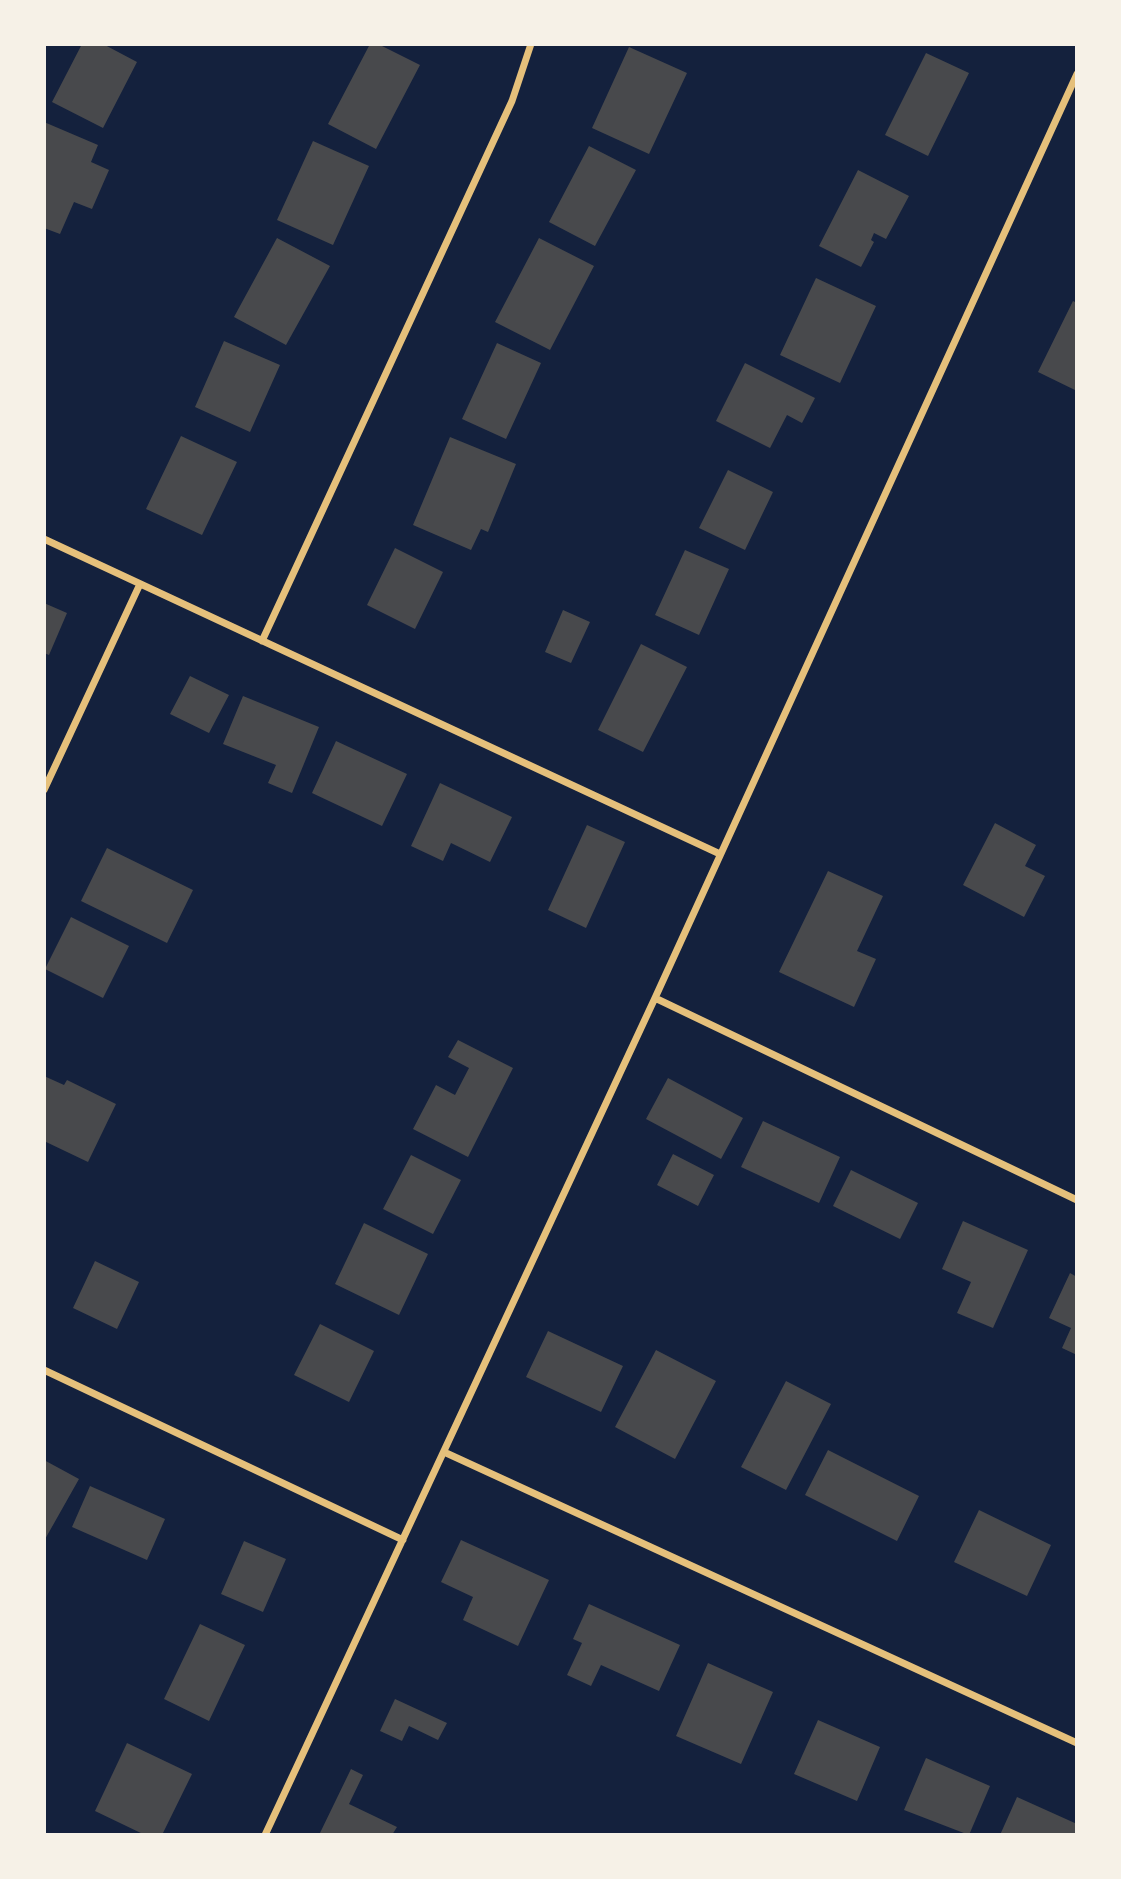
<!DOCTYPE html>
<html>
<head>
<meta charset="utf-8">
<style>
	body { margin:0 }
	#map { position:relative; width:1121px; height:1879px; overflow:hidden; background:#14213d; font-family:"Noto Sans",sans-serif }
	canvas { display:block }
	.frame { position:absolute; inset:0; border:46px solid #f6f1e7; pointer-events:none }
</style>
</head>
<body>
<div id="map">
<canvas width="1121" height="1879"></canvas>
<div class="frame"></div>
</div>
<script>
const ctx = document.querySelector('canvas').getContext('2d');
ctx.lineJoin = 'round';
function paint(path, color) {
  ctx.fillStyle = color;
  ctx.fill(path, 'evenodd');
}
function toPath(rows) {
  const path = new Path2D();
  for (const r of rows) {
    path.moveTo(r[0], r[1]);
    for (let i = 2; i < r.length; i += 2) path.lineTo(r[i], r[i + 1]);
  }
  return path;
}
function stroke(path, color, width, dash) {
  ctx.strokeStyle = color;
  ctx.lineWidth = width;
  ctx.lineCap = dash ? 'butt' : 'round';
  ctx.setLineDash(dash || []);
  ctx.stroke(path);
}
paint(toPath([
	[82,44,103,44,137,62,103,128,52,102],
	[370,44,378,44,420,65,376,149,328,124],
	[629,47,687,73,649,154,592,128],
	[926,53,969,73,928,156,885,135],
	[44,122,98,145,91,162,109,170,92,209,74,202,60,234,44,228],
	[313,141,369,166,333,245,277,220],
	[589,146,636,170,595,246,549,222],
	[858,170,909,196,886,239,874,233,871,240,874,242,861,267,819,246],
	[277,238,330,266,286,345,234,317],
	[539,238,594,266,550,350,495,322],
	[816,278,876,306,840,383,780,355],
	[1073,301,1077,303,1077,391,1038,372],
	[224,341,280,365,250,432,195,407],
	[497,343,541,363,506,439,462,419],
	[745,363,815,398,802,423,787,415,770,448,716,421],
	[181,436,237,462,202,535,146,509],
	[450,437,516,464,488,532,481,529,471,550,413,525],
	[728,470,773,492,745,550,699,528],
	[395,548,443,572,415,629,367,605],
	[685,550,729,569,699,635,655,615],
	[44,603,67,613,49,655,44,653],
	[563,610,590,622,571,663,545,652],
	[641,644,687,667,643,752,598,730],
	[190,676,229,695,209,733,170,714],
	[243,696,319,727,292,793,268,783,276,765,223,744],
	[336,741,407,774,382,826,312,793],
	[440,783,512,817,490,862,451,843,443,861,411,846],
	[995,823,1036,845,1025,866,1045,876,1024,917,963,885],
	[587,825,625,842,586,928,548,910],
	[107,848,193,890,167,943,81,901],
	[828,871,883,896,857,951,876,959,854,1007,779,972],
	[71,917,129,946,103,998,45,969],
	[458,1040,513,1068,468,1157,413,1129,436,1085,455,1095,469,1068,448,1057],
	[44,1076,64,1085,67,1080,116,1104,88,1162,44,1141],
	[668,1078,743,1118,721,1159,646,1119],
	[763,1121,840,1157,819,1203,741,1167],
	[673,1154,714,1175,698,1206,657,1185],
	[411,1155,461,1180,433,1234,383,1209],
	[851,1170,918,1203,900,1239,833,1206],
	[963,1221,1028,1250,993,1328,957,1313,971,1282,942,1269],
	[364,1223,428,1254,399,1315,335,1284],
	[95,1261,139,1282,117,1329,73,1308],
	[1070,1273,1077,1277,1077,1355,1062,1348,1071,1328,1049,1318],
	[320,1324,374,1351,349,1402,294,1375],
	[548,1331,623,1366,601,1412,526,1377],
	[656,1350,716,1381,675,1459,615,1427],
	[786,1381,831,1404,786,1490,741,1467],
	[828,1450,919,1496,897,1541,805,1495],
	[44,1460,79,1479,44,1541],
	[90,1486,165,1519,147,1560,72,1527],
	[979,1510,1051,1545,1027,1596,954,1562],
	[461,1540,549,1580,518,1646,463,1620,473,1597,441,1582],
	[244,1541,286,1559,263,1612,221,1594],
	[589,1604,680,1645,659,1691,601,1665,591,1686,567,1675,582,1643,573,1639],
	[200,1624,245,1645,209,1721,164,1699],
	[708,1663,773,1692,741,1764,676,1736],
	[395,1699,447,1723,438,1740,409,1726,402,1741,380,1731],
	[818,1720,880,1747,857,1801,794,1774],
	[127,1743,192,1774,162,1835,145,1835,95,1811],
	[926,1758,990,1786,969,1835,904,1810],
	[351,1769,363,1775,349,1804,397,1827,392,1835,319,1835],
	[1017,1797,1077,1824,1077,1835,1000,1835]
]), '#48494c');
stroke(toPath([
	[44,539,720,854],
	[262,641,512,101,531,44],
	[44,790,140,584],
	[655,998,1077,1200],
	[44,1370,403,1540],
	[444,1452,1077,1743],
	[265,1835,655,998,1077,74]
]), '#e5c07b', 7);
</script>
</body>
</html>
